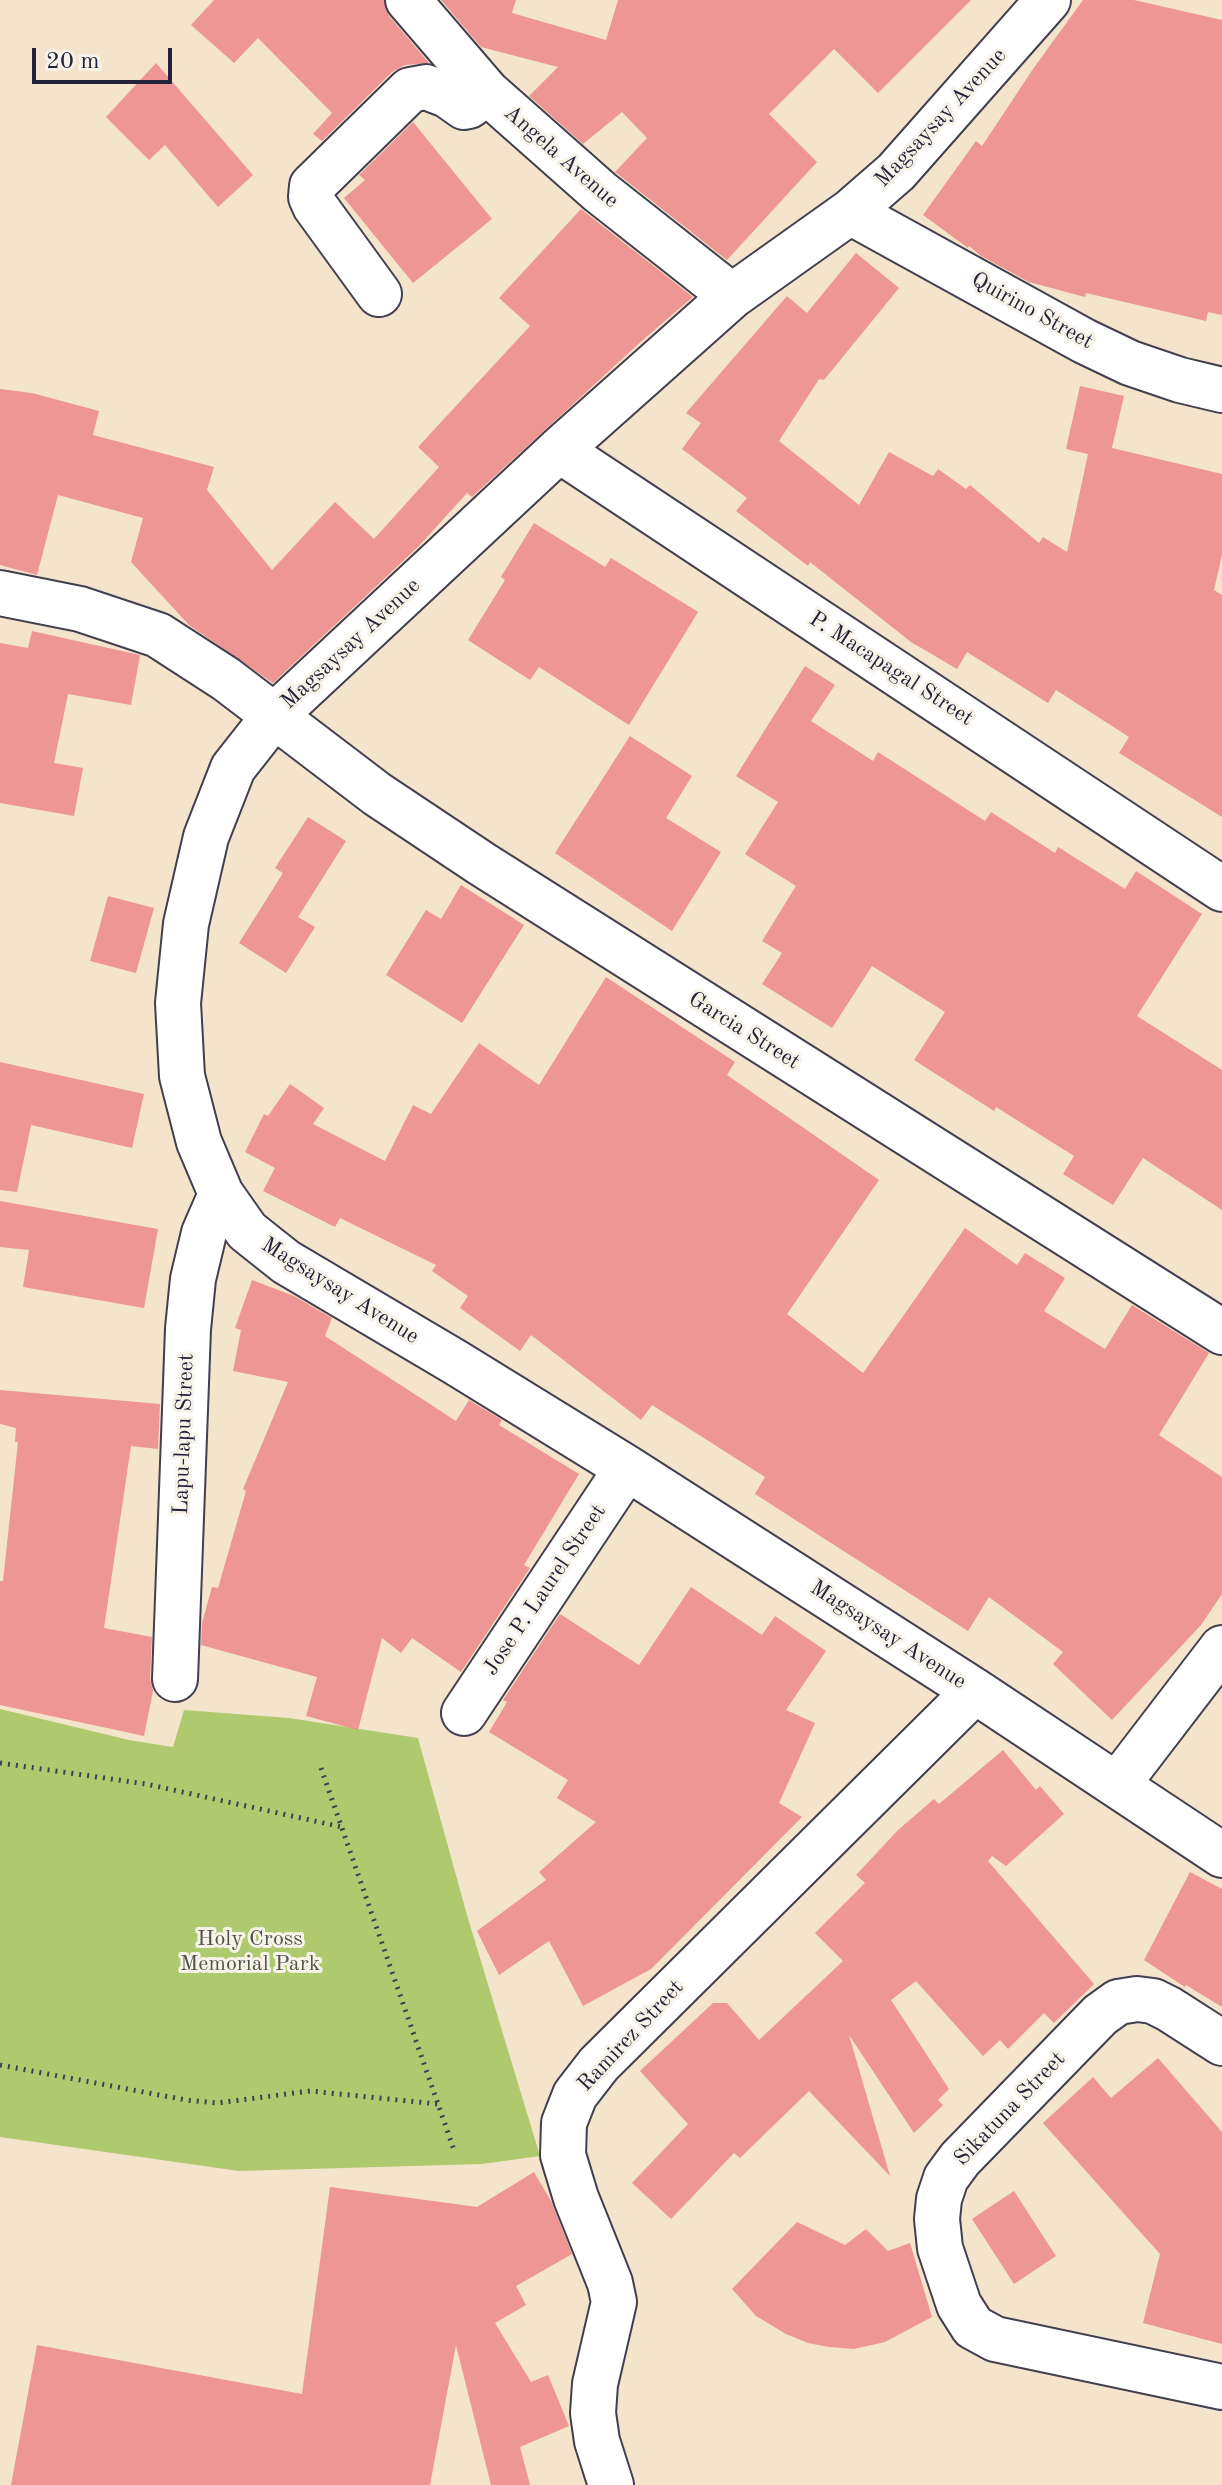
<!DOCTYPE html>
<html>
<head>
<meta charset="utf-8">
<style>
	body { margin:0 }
	#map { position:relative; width:1222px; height:2485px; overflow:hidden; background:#f4e4cc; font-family:"Old Standard TT",serif }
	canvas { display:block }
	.scale { position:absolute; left:32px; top:48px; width:140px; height:36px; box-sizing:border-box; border:4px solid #22223b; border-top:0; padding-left:10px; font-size:24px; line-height:28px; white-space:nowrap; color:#22223b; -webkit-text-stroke:6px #f7f3e8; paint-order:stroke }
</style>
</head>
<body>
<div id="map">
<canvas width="1222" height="2485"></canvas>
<div class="scale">20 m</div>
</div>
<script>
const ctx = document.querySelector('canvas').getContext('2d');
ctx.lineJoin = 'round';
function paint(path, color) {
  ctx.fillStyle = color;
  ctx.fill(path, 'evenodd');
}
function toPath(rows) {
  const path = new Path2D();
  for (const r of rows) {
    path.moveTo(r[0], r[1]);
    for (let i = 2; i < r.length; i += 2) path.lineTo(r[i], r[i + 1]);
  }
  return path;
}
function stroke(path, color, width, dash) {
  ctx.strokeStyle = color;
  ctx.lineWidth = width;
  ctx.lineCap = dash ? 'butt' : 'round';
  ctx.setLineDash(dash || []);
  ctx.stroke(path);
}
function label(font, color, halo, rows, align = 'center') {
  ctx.font = font + ' "Old Standard TT",serif';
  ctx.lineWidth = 6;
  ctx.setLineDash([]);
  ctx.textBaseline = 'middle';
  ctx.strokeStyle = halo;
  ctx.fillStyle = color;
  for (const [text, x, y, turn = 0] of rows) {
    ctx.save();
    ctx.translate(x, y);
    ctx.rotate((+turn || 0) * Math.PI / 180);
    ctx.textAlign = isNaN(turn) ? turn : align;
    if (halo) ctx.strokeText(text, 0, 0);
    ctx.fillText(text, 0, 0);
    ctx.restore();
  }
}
paint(toPath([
	[0,1709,129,1740,173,1747,184,1710,289,1718,418,1738,467,1915,540,2156,482,2164,239,2171,0,2137]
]), '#afc96f');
paint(toPath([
	[214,0,384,0,389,16,429,63,405,65,392,72,322,141,313,134,332,113,258,38,234,63,191,25],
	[441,0,516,0,512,13,606,40,618,0,971,0,878,93,834,49,769,114,817,162,727,260,615,172,647,138,622,112,583,144,529,96,558,67,481,47],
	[1083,0,1134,0,1222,20,1222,315,1208,312,1206,321,1086,293,1085,297,1029,282,981,256,969,246,968,248,923,215,976,141,982,146,1033,69],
	[156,63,253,175,218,207,165,145,149,160,106,117],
	[413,122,492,219,413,283,344,198,365,180,359,175],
	[581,209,693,297,645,338,472,497,467,493,419,546,273,683,189,625,131,562,143,518,58,495,37,575,0,565,0,389,32,393,99,411,93,435,214,467,207,490,272,570,335,502,374,539,439,467,418,447,530,326,499,298],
	[856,253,899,288,824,380,819,379,779,441,859,505,889,452,933,476,938,469,966,489,970,485,1039,543,1043,537,1067,552,1088,454,1066,449,1080,386,1124,396,1112,448,1222,474,1222,555,1214,590,1222,595,1222,817,1119,753,1129,737,1056,690,1048,703,967,652,957,669,911,642,810,562,808,566,736,511,747,498,682,449,701,423,686,413,787,296,807,313],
	[534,523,605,567,611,558,698,612,629,725,539,667,530,680,468,640,505,580,501,577],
	[32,631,140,655,131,705,68,694,54,763,83,768,74,816,0,803,0,643,28,648],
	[805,666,835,685,811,721,873,761,878,752,985,821,991,812,1055,853,1058,847,1125,889,1136,871,1202,914,1137,1016,1222,1070,1222,1210,1143,1158,1113,1205,1063,1174,1074,1156,996,1107,994,1111,914,1060,945,1012,872,966,832,1028,762,984,782,953,762,941,796,886,745,854,778,802,736,776],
	[630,736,692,776,666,818,721,852,672,931,555,853],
	[308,817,346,841,298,917,315,927,286,973,239,943,283,873,275,868],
	[461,885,524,925,462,1023,386,975,426,910,441,919],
	[108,896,154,908,136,973,90,961],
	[606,977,735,1062,727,1075,879,1180,787,1314,863,1373,965,1228,1017,1265,1025,1253,1065,1278,1044,1311,1105,1349,1132,1305,1209,1353,1159,1435,1222,1477,1222,1594,1201,1625,1112,1720,1053,1664,1063,1652,989,1597,968,1631,755,1494,765,1477,652,1405,641,1420,531,1335,520,1351,460,1308,468,1296,432,1271,436,1265,340,1218,335,1227,263,1191,275,1168,245,1152,264,1114,268,1116,290,1084,324,1108,313,1124,385,1161,413,1105,431,1114,479,1043,539,1085],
	[0,1062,144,1094,132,1148,31,1125,17,1192,0,1190],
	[0,1201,158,1229,144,1308,23,1287,29,1250,0,1247],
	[252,1280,294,1296,332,1318,325,1336,456,1421,469,1400,502,1420,499,1425,579,1474,524,1565,530,1568,461,1672,412,1638,401,1653,382,1638,358,1730,306,1716,317,1677,201,1645,202,1623,212,1587,218,1588,246,1491,243,1489,288,1382,233,1371,241,1330,235,1328],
	[0,1390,160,1404,158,1449,131,1446,104,1628,152,1637,150,1678,153,1691,144,1736,0,1705,0,1581,3,1581,18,1442,15,1442,16,1428,0,1424],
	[691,1587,762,1635,775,1616,826,1651,786,1710,815,1723,779,1803,802,1817,651,1969,583,2006,549,1941,499,1975,477,1931,546,1880,539,1872,596,1822,557,1798,568,1780,489,1732,507,1702,503,1700,560,1614,639,1665],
	[1003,1750,1036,1790,1040,1786,1064,1814,1006,1866,992,1856,988,1861,1094,1984,1054,2023,1044,2013,1008,2049,1000,2040,983,2056,916,1981,891,2000,949,2089,938,2100,943,2105,914,2133,849,2035,890,2176,809,2091,740,2158,734,2153,671,2219,632,2183,688,2124,640,2071,713,2003,727,2003,759,2040,843,1961,815,1933,865,1883,856,1875,898,1830,934,1799,939,1804],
	[1190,1872,1222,1889,1222,2007,1186,1985,1185,1987,1144,1960],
	[1158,2058,1222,2132,1222,2344,1143,2323,1160,2254,1043,2123,1093,2077,1111,2098],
	[534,2172,551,2201,572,2254,516,2286,526,2305,495,2323,531,2382,548,2375,569,2426,520,2447,530,2485,491,2485,456,2345,430,2485,11,2485,37,2345,302,2394,330,2187,477,2207],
	[1014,2191,1056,2256,1014,2284,972,2219],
	[797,2222,845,2245,866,2229,888,2251,910,2243,932,2317,885,2342,854,2349,829,2347,808,2343,786,2334,756,2316,732,2289]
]), '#ed9694');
const minor = toPath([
	[408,0,487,92,600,192,732,296],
	[1048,0,896,172,850,212,732,296,559,450,274,716,233,768,206,837,186,924,178,1003,182,1076,199,1142,221,1194,247,1231,286,1262,455,1362,627,1468,975,1691,1222,1855],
	[850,212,1084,341,1130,363,1180,380,1222,390],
	[379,294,315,206,311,197,312,186,410,90,426,87,447,95,464,107,469,106,487,92],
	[559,450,1222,889],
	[0,593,80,609,158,635,226,679,377,794,482,864,1222,1332],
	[175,1679,188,1329,193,1279,204,1233,221,1194],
	[464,1713,627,1468],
	[1117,1785,1222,1648],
	[1222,2043,1169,2009,1153,2001,1137,1999,1118,2002,1100,2015,960,2159,946,2178,939,2199,937,2219,940,2248,959,2305,973,2327,995,2339,1222,2387],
	[611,2485,597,2441,593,2413,595,2384,614,2302,610,2283,576,2198,563,2155,564,2123,575,2095,599,2064,975,1691]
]);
stroke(minor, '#423f51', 48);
stroke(toPath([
	[0,1763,146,1784,342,1827],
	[321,1768,454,2150],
	[0,2065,186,2100,217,2103,310,2091,438,2104]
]), '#423f51', 5, [2, 6]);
stroke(minor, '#fff', 44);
label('22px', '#22223b', '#f7f3e8', [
	["Magsaysay Avenue",941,118,-47],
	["Angela Avenue",561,157,41],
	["Quirino Street",1032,311,29],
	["Magsaysay Avenue",351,644,-43],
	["P. Macapagal Street",891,669,33],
	["Garcia Street",744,1031,32],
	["Magsaysay Avenue",340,1291,32],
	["Lapu-lapu Street",184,1434,-88],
	["Jose P. Laurel Street",545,1590,-56],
	["Magsaysay Avenue",888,1635,33],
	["Ramirez Street",631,2036,-47],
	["Sikatuna Street",1010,2109,-46]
]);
label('22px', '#4c544b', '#f7f3e8', [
	["Holy Cross",250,1939],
	["Memorial Park",250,1964]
]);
</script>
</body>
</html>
